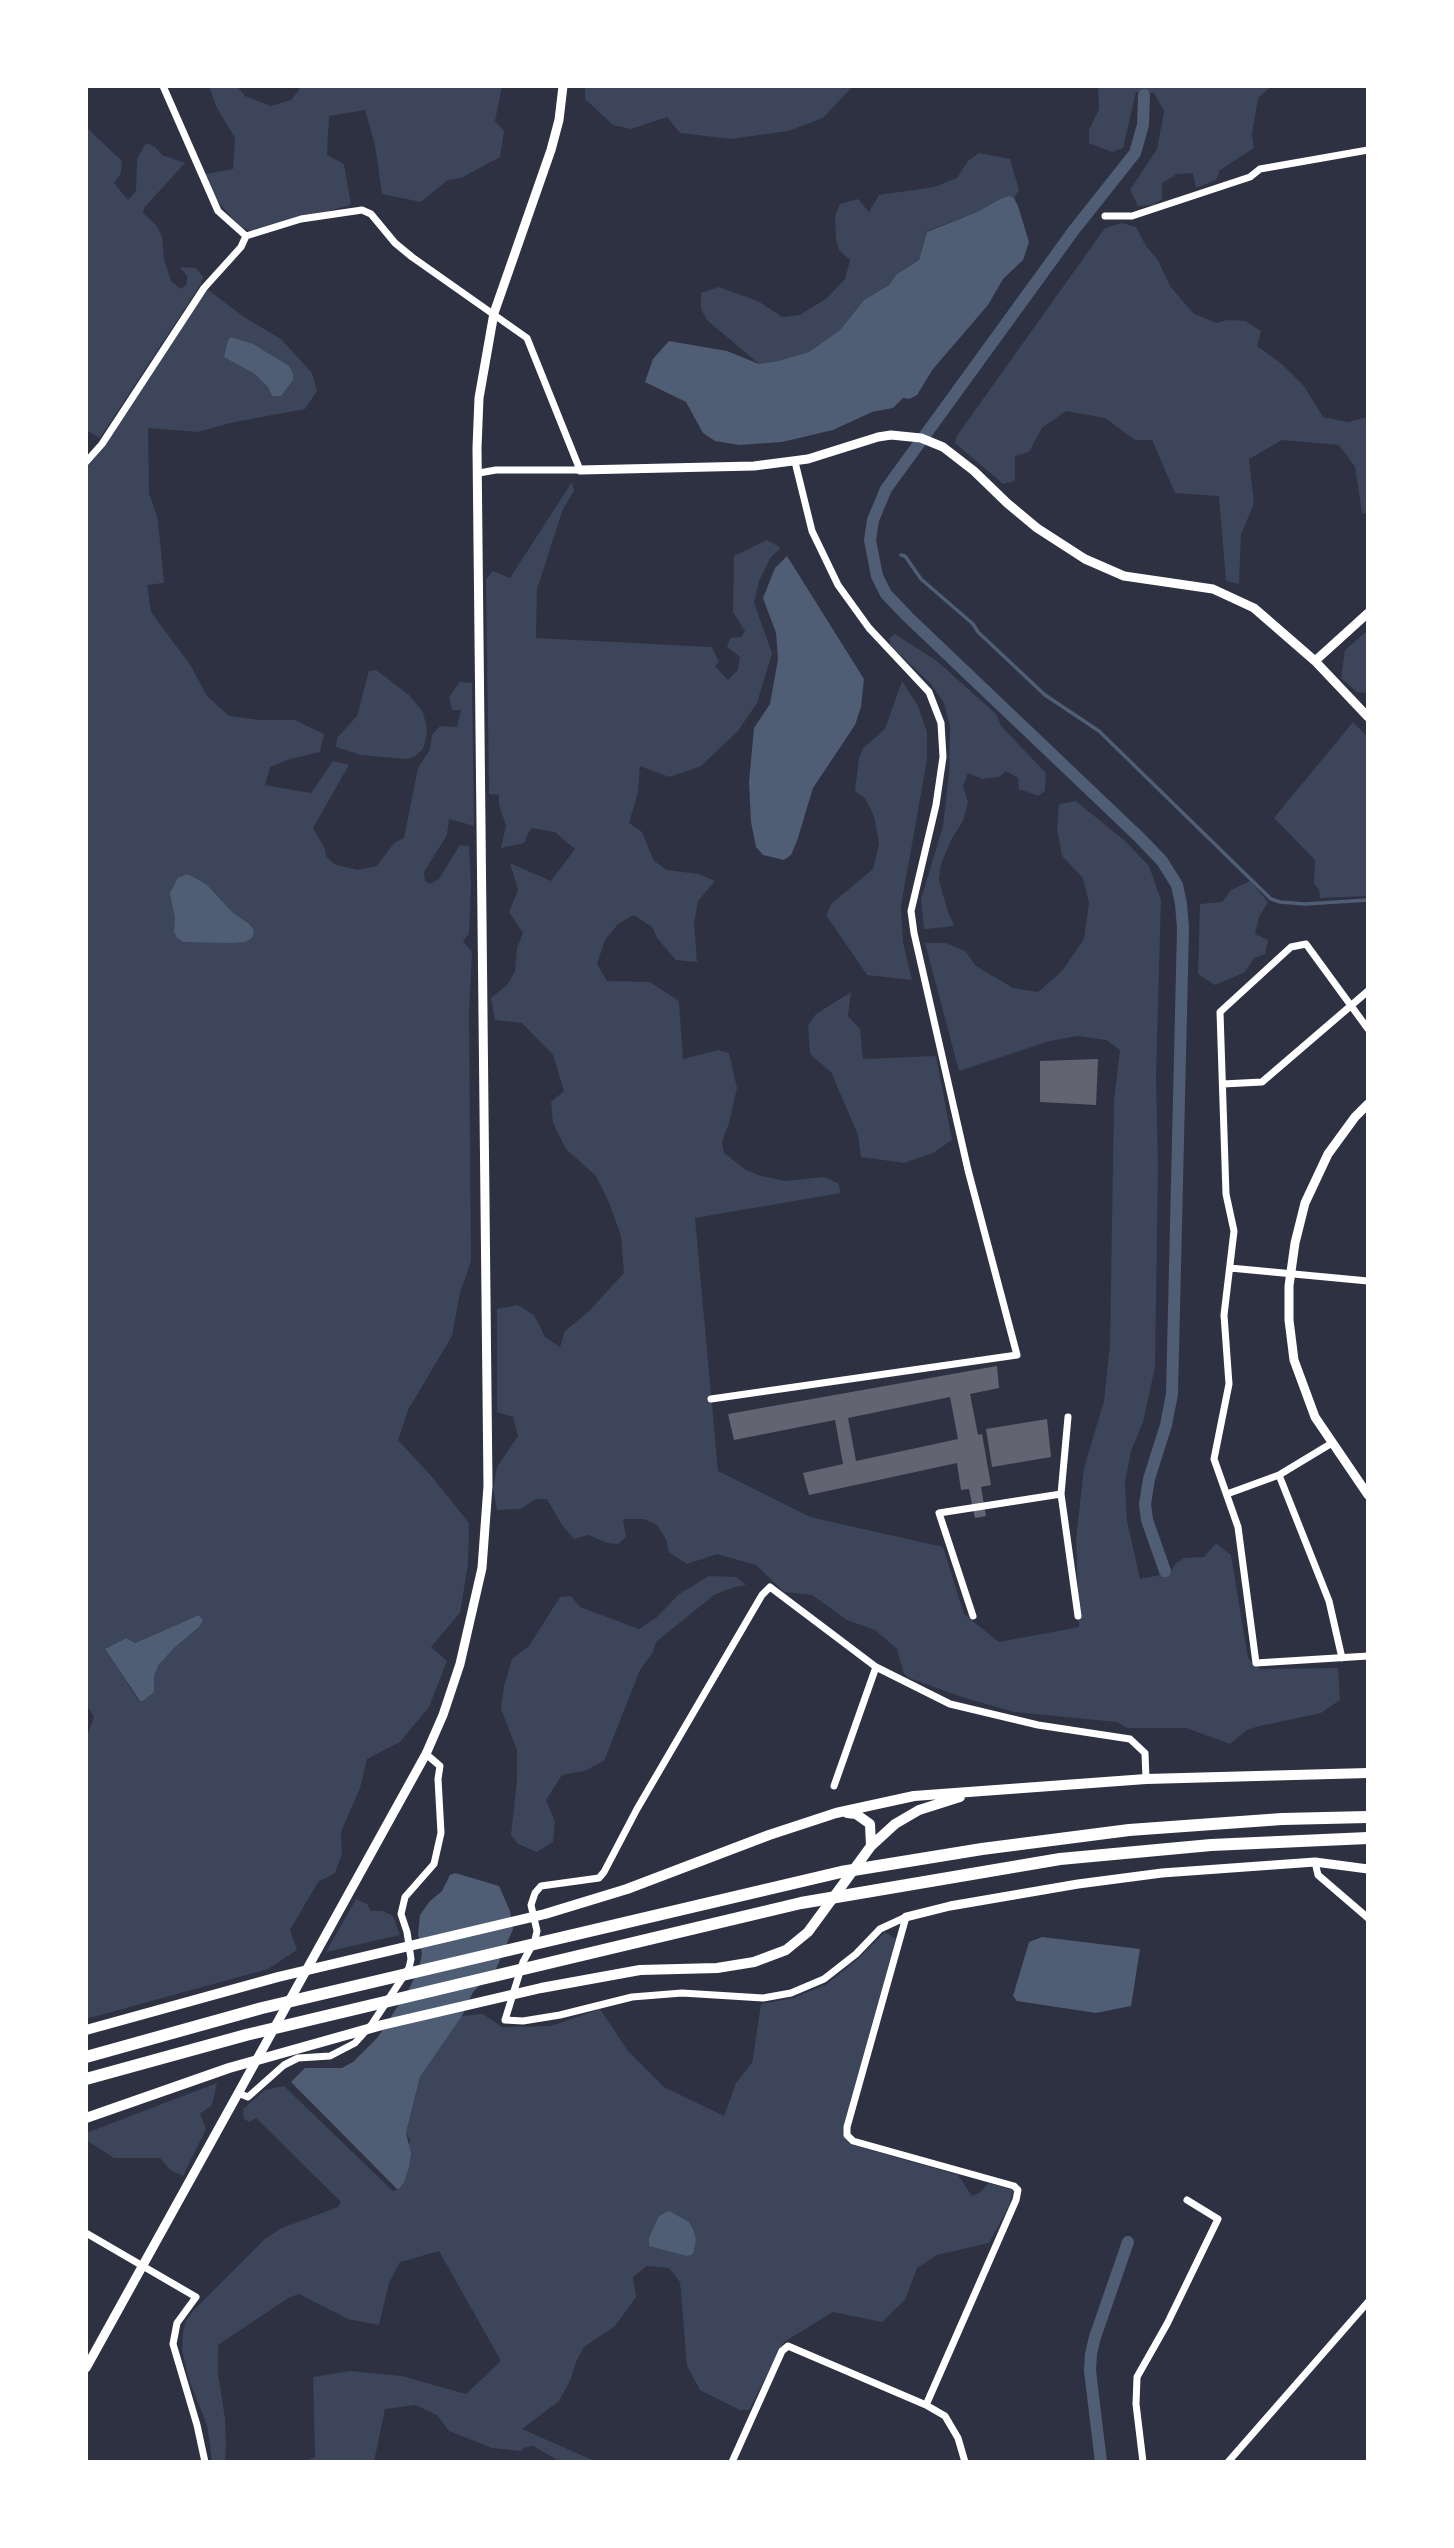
<!DOCTYPE html>
<html>
<head>
<meta charset="utf-8">
<style>
	body { margin:0 }
	#map { position:relative; width:1454px; height:2548px; overflow:hidden; background:#2d3142; font-family:"Open Sans",sans-serif }
	canvas { display:block }
	.frame { position:absolute; inset:0; border:88px solid #fff; pointer-events:none }
</style>
</head>
<body>
<div id="map">
<canvas width="1454" height="2548"></canvas>
<div class="frame"></div>
</div>
<script>
const ctx = document.querySelector('canvas').getContext('2d');
ctx.lineJoin = 'round';
function paint(path, color) {
  ctx.fillStyle = color;
  ctx.fill(path, 'evenodd');
}
function toPath(rows) {
  const path = new Path2D();
  for (const r of rows) {
    path.moveTo(r[0], r[1]);
    for (let i = 2; i < r.length; i += 2) path.lineTo(r[i], r[i + 1]);
  }
  return path;
}
function stroke(path, color, width, dash) {
  ctx.strokeStyle = color;
  ctx.lineWidth = width;
  ctx.lineCap = dash ? 'butt' : 'round';
  ctx.setLineDash(dash || []);
  ctx.stroke(path);
}
paint(toPath([
	[209,86,237,86,245,96,271,106,291,100,299,90,299,86,502,86,495,121,504,131,500,157,461,178,448,180,421,202,382,194,375,145,365,110,329,116,327,155,344,164,351,205,251,231,239,226,213,196,206,174,233,169,235,138,216,106],
	[585,86,853,86,823,118,788,131,731,139,680,133,667,117,631,129,613,125,585,99],
	[1098,86,1272,86,1258,98,1252,134,1254,148,1220,170,1216,180,1196,188,1193,173,1177,174,1162,183,1162,199,1153,205,1138,206,1130,190,1157,149,1164,111,1154,93,1136,92,1123,148,1112,152,1089,143,1089,130,1099,109],
	[86,127,122,161,121,173,114,183,128,200,136,191,137,159,146,143,155,147,162,155,185,163,144,208,143,213,157,226,162,237,164,259,171,281,181,289,187,284,187,276,180,267,196,268,203,277,201,284,100,438,86,430],
	[979,153,1010,159,1019,190,1014,198,1002,198,977,212,927,231,919,260,897,274,889,285,864,300,840,330,809,352,778,361,759,364,707,320,701,309,701,293,719,287,758,301,782,317,800,315,827,298,845,279,850,260,839,250,836,240,835,216,840,204,858,199,869,212,879,195,934,187,957,178,968,161],
	[1122,223,1136,227,1146,246,1158,260,1170,286,1194,314,1217,323,1227,320,1245,321,1261,331,1257,346,1282,364,1304,386,1323,417,1348,422,1368,417,1368,514,1362,513,1355,467,1339,445,1282,440,1249,459,1254,504,1241,534,1239,584,1226,581,1219,496,1175,493,1152,440,1135,440,1105,418,1066,411,1042,428,1029,452,1015,456,1015,481,1003,484,955,443,956,437,1105,228],
	[207,289,244,317,281,339,312,373,317,391,305,409,230,423,198,432,148,428,149,493,158,520,164,583,147,585,151,612,191,666,207,696,229,716,260,720,295,720,324,734,320,752,290,759,270,767,265,785,311,793,333,761,349,765,313,828,325,849,326,856,334,864,357,870,377,866,394,843,404,838,418,768,430,749,432,735,440,726,457,727,461,710,452,710,449,697,460,682,472,683,474,826,449,819,447,835,424,872,425,881,430,884,439,879,460,845,469,846,471,885,469,934,463,941,472,952,469,1013,471,1261,460,1293,452,1336,408,1410,398,1440,433,1478,469,1523,468,1564,460,1613,431,1647,447,1661,429,1707,400,1742,367,1759,360,1788,341,1832,342,1854,335,1873,318,1882,290,1930,297,1950,268,1969,86,2019,86,1739,94,1717,86,1704,86,467,104,447],
	[199,1615,203,1620,199,1627,173,1649,158,1666,154,1676,153,1692,143,1701,139,1701,105,1649,126,1638,135,1643],
	[572,482,574,491,563,509,537,589,536,638,712,647,719,662,715,666,728,680,738,670,740,657,727,647,730,638,741,637,745,631,733,612,734,556,767,540,781,548,771,557,759,581,754,603,772,653,757,703,738,731,701,766,669,777,640,766,638,792,629,823,642,832,654,861,667,870,699,874,715,881,698,901,694,923,697,962,676,960,657,938,652,927,634,915,618,924,605,940,597,964,607,981,650,982,679,1001,683,1059,718,1050,729,1053,737,1088,729,1123,722,1142,724,1153,746,1170,761,1176,785,1181,824,1177,838,1183,841,1193,695,1218,718,1471,810,1517,943,1547,964,1614,999,1642,1079,1627,1076,1539,1084,1468,1104,1401,1110,1344,1114,1100,1120,1050,1106,1040,1077,1036,1050,1041,959,1071,925,943,945,943,965,951,976,966,1013,988,1038,992,1062,971,1084,939,1089,903,1083,878,1062,856,1057,828,1059,804,1076,801,1125,841,1149,866,1161,900,1156,1076,1158,1167,1155,1367,1143,1422,1131,1451,1125,1483,1127,1521,1140,1579,1170,1573,1175,1564,1184,1558,1204,1557,1216,1543,1231,1555,1248,1658,1260,1669,1338,1668,1340,1700,1321,1713,1256,1727,1247,1730,1230,1744,1186,1728,1127,1728,1117,1722,1014,1712,962,1697,909,1678,904,1674,897,1649,875,1630,847,1620,812,1595,784,1592,756,1565,717,1554,687,1564,669,1552,666,1539,657,1525,644,1519,623,1519,626,1537,618,1544,607,1543,588,1535,574,1539,562,1525,547,1499,536,1499,520,1509,497,1510,493,1489,497,1467,518,1436,513,1417,497,1412,497,1309,518,1305,534,1315,545,1337,560,1347,565,1331,589,1311,624,1273,621,1236,610,1205,596,1176,566,1149,553,1123,551,1102,564,1091,553,1055,522,1023,495,1020,491,998,508,984,515,971,517,948,523,933,509,912,518,890,510,863,551,881,575,849,555,832,531,828,524,843,501,848,506,826,499,805,499,795,489,794,486,579,493,571,510,578],
	[1368,630,1368,693,1357,692,1341,678,1345,650],
	[895,634,937,661,997,715,1001,726,1046,773,1045,791,1038,796,1019,789,1018,778,1006,771,999,777,982,779,968,773,963,786,968,802,963,821,951,840,941,864,939,880,948,912,954,925,947,927,924,929,921,899,943,826,949,773,950,726,944,703,930,683,891,646,889,638],
	[376,670,409,695,423,712,427,729,426,738,423,749,414,757,405,759,361,755,336,747,337,738,357,716,369,671],
	[902,681,918,706,927,732,927,760,901,906,903,942,912,980,867,975,826,915,832,903,873,869,879,844,874,816,865,798,855,791,859,758,863,748,885,729],
	[1353,722,1368,737,1368,896,1320,898,1319,890,1314,884,1315,860,1274,818],
	[1250,881,1268,902,1259,917,1255,934,1268,940,1265,954,1254,958,1245,972,1215,985,1198,974,1200,904,1222,902,1231,890],
	[851,992,848,1016,860,1029,863,1059,936,1056,952,1140,933,1153,904,1163,861,1157,858,1135,831,1072,810,1054,808,1025,816,1014],
	[709,1576,736,1577,746,1585,734,1587,714,1595,656,1642,653,1652,640,1670,604,1761,584,1771,562,1775,546,1800,555,1822,553,1842,537,1852,518,1844,511,1835,517,1780,517,1750,501,1709,504,1686,512,1659,529,1646,560,1597,571,1596,580,1607,639,1629,657,1617,679,1594],
	[356,1899,367,1904,371,1911,383,1911,393,1916,400,1935,326,1952],
	[885,1932,896,1939,843,2129,845,2138,850,2144,958,2175,972,2196,981,2192,988,2183,1013,2190,1009,2206,989,2243,937,2255,917,2268,905,2300,882,2322,833,2312,784,2342,749,2410,740,2410,700,2390,687,2366,680,2282,669,2268,647,2266,633,2277,636,2297,615,2326,584,2347,576,2362,570,2381,559,2401,522,2429,597,2462,561,2462,533,2446,525,2447,521,2451,492,2448,449,2431,437,2415,415,2405,385,2409,374,2462,302,2462,315,2457,313,2377,350,2371,402,2376,466,2394,501,2361,439,2251,400,2262,389,2283,379,2325,348,2319,299,2294,288,2298,218,2345,218,2374,225,2418,226,2447,225,2462,212,2462,207,2425,189,2380,182,2350,183,2332,186,2321,193,2311,266,2238,282,2228,338,2207,341,2202,256,2118,249,2122,244,2119,243,2109,265,2090,284,2086,393,2191,398,2190,410,2140,406,2133,420,2077,462,2016,483,2014,502,2027,551,2026,600,2009,628,2051,664,2087,724,2116,736,2083,752,2063,761,2004,793,1998,827,1984,859,1958],
	[217,2083,212,2105,200,2114,206,2129,183,2176,170,2170,160,2158,114,2158,86,2140,86,2133]
]), '#3c4559');
paint(toPath([
	[1010,196,1014,198,1018,206,1029,242,1023,260,1003,279,988,305,933,369,917,395,909,399,903,398,893,408,872,412,833,430,782,442,739,445,715,441,703,433,686,402,645,382,653,359,669,341,727,351,759,364,778,361,809,352,840,330,864,300,889,285,897,274,919,260,927,232,977,212,1002,198],
	[231,337,253,344,289,366,293,374,293,380,281,396,272,396,268,387,255,374,224,357,228,340],
	[787,556,864,679,861,707,855,725,813,788,797,841,791,855,784,860,763,855,756,847,751,822,749,782,754,728,770,704,778,659,776,633,763,598,775,568],
	[187,874,206,884,233,913,248,923,254,930,252,938,245,942,232,943,184,942,177,938,174,931,175,918,170,893,178,878],
	[199,1615,203,1620,199,1627,173,1649,158,1666,154,1676,154,1692,143,1701,140,1701,105,1649,126,1638,135,1643],
	[455,1873,499,1886,510,1911,513,1929,496,1969,473,1992,462,2016,420,2077,406,2133,411,2153,409,2167,404,2182,398,2190,291,2082,305,2068,342,2068,353,2062,378,2037,410,1987,419,1968,422,1954,418,1934,420,1915,430,1901,442,1891,450,1875],
	[1042,1937,1140,1949,1131,2006,1096,2013,1017,2001,1013,1996,1029,1942],
	[669,2211,689,2222,693,2229,696,2240,693,2254,687,2256,649,2246,649,2238,659,2216]
]), '#4f5d75');
stroke(toPath([
	[901,555,905,556,921,579,973,624,978,632,1045,695,1099,731,1271,899,1280,902,1305,904,1368,900]
]), '#4f5d75', 3.5);
stroke(toPath([
	[1144,95,1143,125,1135,153,1074,230,886,489,873,520,870,540,877,576,886,594,908,617,1140,838,1162,861,1177,885,1181,904,1183,928,1172,1394,1166,1425,1149,1479,1145,1504,1147,1520,1165,1571],
	[1101,2462,1090,2371,1091,2354,1095,2337,1128,2242]
]), '#4f5d75', 12);
paint(toPath([
	[1098,1059,1096,1105,1040,1102,1040,1061],
	[997,1366,999,1388,970,1394,978,1435,982,1434,991,1485,981,1487,986,1516,975,1518,969,1489,961,1490,957,1463,809,1495,803,1473,843,1464,835,1420,734,1440,728,1414],
	[950,1397,958,1439,856,1461,848,1418],
	[1047,1419,1051,1457,992,1467,986,1429]
]), '#626471');
stroke(toPath([
	[163,86,218,211,246,236],
	[1105,216,1132,216,1250,177,1260,169,1368,150],
	[86,462,102,444,204,288,241,247,246,236,301,219,362,210,371,214,395,243,412,257,527,338,580,470,496,470,479,473],
	[1368,1029,1306,944,1291,947,1220,1012,1226,1194,1234,1231,1224,1315,1229,1384,1214,1459,1238,1527,1256,1663,1368,1656],
	[1223,1084,1262,1082,1368,991],
	[1230,1268,1368,1281],
	[711,1399,1017,1355,968,1170,914,933,911,911,936,805,943,757,941,723,929,692,869,628,838,585,812,531,795,462],
	[1068,1417,1061,1494,1078,1616],
	[1279,1475,1329,1601,1342,1658],
	[1227,1494,1279,1475,1332,1443],
	[973,1616,939,1513,1061,1494],
	[834,1786,876,1667],
	[1315,1862,1318,1875,1368,1918],
	[906,1917,880,1929,856,1954,824,1979,791,1993,763,1998,682,1993,632,1997,560,2015,523,2021,505,2020,523,1962,535,1940,537,1931,531,1905,535,1893,541,1886,599,1878,604,1872,637,1809,762,1595,770,1587,876,1667,950,1704,1038,1725,1130,1739,1145,1753,1146,1779],
	[906,1917,847,2127,847,2135,853,2141,1014,2186,1018,2190,1016,2200,926,2405],
	[238,2093,248,2097,284,2065,298,2058,330,2056,355,2043,372,2024,409,1968,411,1959,407,1932,401,1914,405,1897,434,1864,441,1833,438,1779,440,1766,426,1754],
	[86,2233,196,2297,177,2323,173,2344,197,2425,205,2462],
	[732,2462,782,2351,788,2346,926,2405,945,2416,958,2438,965,2462],
	[1143,2462,1136,2404,1137,2377,1167,2324,1218,2219,1187,2200],
	[1228,2462,1368,2302]
]), '#fff', 7);
stroke(toPath([
	[580,470,754,466,808,459,878,437,891,435,921,438,943,447,974,471,1007,503,1037,528,1085,559,1124,576,1213,589,1254,608,1315,661,1368,717],
	[1315,661,1368,613],
	[1368,1104,1355,1117,1328,1154,1305,1203,1295,1243,1289,1286,1289,1320,1294,1360,1315,1417,1368,1495],
	[906,1917,950,1906,1078,1884,1162,1873,1315,1862,1368,1869],
	[86,2368,426,1754,443,1715,460,1664,482,1568,488,1486,477,448,479,398,494,313,551,150,559,120,563,86]
]), '#fff', 9);
stroke(toPath([
	[847,1813,856,1814,870,1824,871,1846],
	[86,2030,278,1977,545,1914,627,1889,769,1835,836,1813,914,1796,1146,1779,1368,1773],
	[86,2118,229,2068,382,2025,541,1988,640,1970,717,1968,754,1962,786,1950,808,1932,871,1846,895,1824,919,1810,960,1797]
]), '#fff', 10);
stroke(toPath([
	[86,2057,262,2008,841,1872,982,1849,1129,1830,1282,1819,1368,1817],
	[86,2079,246,2035,801,1903,1060,1859,1211,1845,1368,1838]
]), '#fff', 12);
</script>
</body>
</html>
